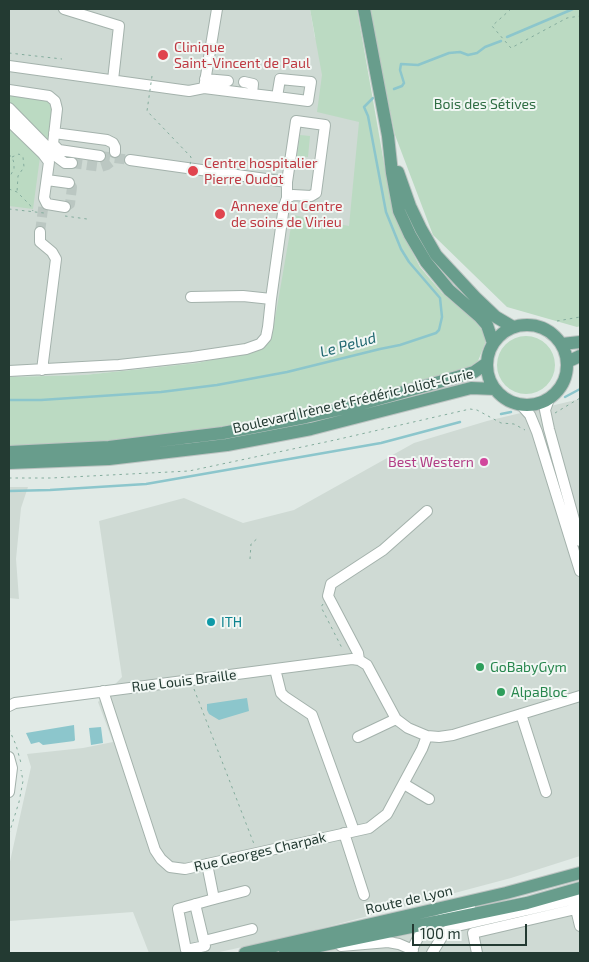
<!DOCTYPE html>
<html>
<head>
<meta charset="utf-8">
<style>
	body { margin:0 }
	#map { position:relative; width:589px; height:962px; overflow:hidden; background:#e1eae6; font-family:"Exo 2",sans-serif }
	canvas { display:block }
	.frame { position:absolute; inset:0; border:10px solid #233a32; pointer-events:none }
	.scale { position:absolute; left:412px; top:924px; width:115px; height:22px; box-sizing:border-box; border:2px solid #233a32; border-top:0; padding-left:6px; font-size:15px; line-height:18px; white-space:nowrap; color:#233a32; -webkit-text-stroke:4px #f1f7f4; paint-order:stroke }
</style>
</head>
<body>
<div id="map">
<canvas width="589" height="962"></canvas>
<div class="frame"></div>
<div class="scale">100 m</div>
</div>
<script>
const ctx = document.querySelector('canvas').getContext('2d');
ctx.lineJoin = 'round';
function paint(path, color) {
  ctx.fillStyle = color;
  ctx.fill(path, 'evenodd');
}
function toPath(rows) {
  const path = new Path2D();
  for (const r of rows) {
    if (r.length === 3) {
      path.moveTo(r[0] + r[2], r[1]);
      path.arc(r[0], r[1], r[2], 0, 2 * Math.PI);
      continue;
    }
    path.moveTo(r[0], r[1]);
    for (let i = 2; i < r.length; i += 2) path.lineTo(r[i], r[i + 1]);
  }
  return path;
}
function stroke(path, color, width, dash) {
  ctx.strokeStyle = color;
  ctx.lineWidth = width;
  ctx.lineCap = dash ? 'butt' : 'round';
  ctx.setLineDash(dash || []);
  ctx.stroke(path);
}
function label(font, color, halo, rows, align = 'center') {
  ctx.font = font + ' "Exo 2",sans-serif';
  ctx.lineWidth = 4;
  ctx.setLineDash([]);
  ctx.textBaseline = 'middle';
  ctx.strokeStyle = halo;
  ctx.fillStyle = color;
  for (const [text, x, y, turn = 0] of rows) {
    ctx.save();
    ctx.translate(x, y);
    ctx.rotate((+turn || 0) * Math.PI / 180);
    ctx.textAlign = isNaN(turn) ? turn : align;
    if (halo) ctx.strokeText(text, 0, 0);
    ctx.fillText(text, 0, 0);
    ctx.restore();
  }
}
paint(toPath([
	[9,9,310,9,315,38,355,36,387,225,440,308,254,351,197,363,84,375,9,377],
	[580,399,580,856,511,878,293,936,215,953,149,953,133,912,9,921,9,866,31,767,27,754,83,748,113,742,98,702,122,677,99,521,184,498,243,523,294,510,414,443,487,421],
	[9,487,28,487,21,508,16,559,19,599,9,598],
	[580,896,580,953,312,953]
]), '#cfdad4');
paint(toPath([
	[310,9,357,9,391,203,396,220,420,267,442,293,475,321,483,331,486,341,478,361,471,366,430,379,319,406,309,411,247,423,135,439,64,445,9,446,9,377,84,375,197,363,262,349,272,336,293,215,349,226,359,122,317,112,322,75],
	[369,9,580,9,580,326,577,327,507,307,433,235,395,135],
	[9,94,45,99,49,102,52,112,49,144,9,105],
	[9,126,40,157,33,209,9,206],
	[300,135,310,136,308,157,297,156],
	[526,365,29]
]), '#bbdac2');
paint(toPath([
	[247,698,249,711,219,720,209,714,207,710,207,704],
	[74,725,75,740,74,741,43,745,39,742,31,744,26,733],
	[101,727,103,743,91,745,89,728]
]), '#8cc6cc');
stroke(toPath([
	[507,37,573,9],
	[394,89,402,86,404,83,400,70,401,64,418,65,449,53,460,52,468,55,477,53,485,47,501,41],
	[565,397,580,389],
	[9,400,41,400,161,392,217,385,287,372,380,349,400,345,436,333,439,330,442,317,440,298,409,262,401,249,386,212,368,116,364,107,373,98],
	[501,414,511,412],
	[9,491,50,490,146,484,381,443,460,422]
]), '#8cc6cc', 2.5);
stroke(toPath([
	[100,156,130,160],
	[72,163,101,167,107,165,111,162,115,152],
	[65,207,70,204,72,187,69,183],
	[40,232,45,194]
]), '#bbc7c2', 10, [10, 5]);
const minor = toPath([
	[64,9,119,26,113,80],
	[9,66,189,91,204,88,217,9],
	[205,79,228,81],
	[244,82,253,84,252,94],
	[204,88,252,94,277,97,308,101,311,82,280,79,277,97],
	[9,90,49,96,55,101,57,109,53,144,59,150,100,156],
	[9,108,57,157,65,163,72,163],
	[9,121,43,154,49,162,44,198,47,204,65,207],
	[54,133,107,140,113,143,115,147,115,152],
	[130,160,287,182],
	[47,180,69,183],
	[40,232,40,242,52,252,56,259,42,370],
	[191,297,243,296,271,299],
	[9,371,119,365,192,357,246,349,260,344,266,337,268,327,271,299,284,206,287,198,287,182,296,121,325,125,316,193,311,196,293,195,287,198],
	[549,399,545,410,549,429,580,541],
	[521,405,530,415,537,432,580,571],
	[359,660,358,653,328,596,331,584,383,550,427,511],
	[275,669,281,693,285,697,312,715,354,831],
	[103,691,155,850,161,859,170,867,185,869,369,828,387,814,422,749,427,736],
	[9,706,15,703,352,659,359,660,367,665,396,719,408,728,427,736,439,737,453,735,580,696],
	[521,714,546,792],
	[358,737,396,719],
	[9,757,12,768,9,792],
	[404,784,429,799],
	[344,833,364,895],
	[207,864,214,899],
	[195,904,205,946,186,950,178,909,214,899,245,891],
	[576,909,580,926],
	[204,941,252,929],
	[341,946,388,942,399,944,413,950],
	[410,953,419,936,429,924,470,906],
	[432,953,445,932,453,927,580,898],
	[477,953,473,933,580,908]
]);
const major = toPath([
	[364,9,388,136,392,173,399,211,410,235,426,262,449,290,480,317,487,325,493,343],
	[398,172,410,206,421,229,436,255,475,297,496,317,513,327],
	[527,365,40],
	[562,344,580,342],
	[567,362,580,356],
	[9,452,109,447,223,433,306,417,350,407,464,375,474,372,487,363],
	[9,463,109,459,227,445,311,429,471,388,495,389],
	[245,953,506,893,580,873],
	[285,953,527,903,580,888]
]);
stroke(minor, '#a4b2ac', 12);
stroke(major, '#bdc4c2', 14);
stroke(toPath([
	[511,9,492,26,511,48,567,18,580,16],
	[9,53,62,59],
	[9,155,12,157,14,163,14,169,9,178],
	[12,157,19,154,23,157,24,167,18,176,17,192],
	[9,189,17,192,30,205,33,211],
	[9,209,44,213],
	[65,216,87,219],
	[557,321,580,317],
	[555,413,580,398],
	[9,478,51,478,189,471,335,440,470,409,477,410,501,423,514,424,525,430],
	[250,559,251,544,259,537],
	[323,604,321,607,343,650],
	[194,689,254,844],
	[9,729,16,745,21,763],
	[9,834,19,802,23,781,21,770]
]), '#84ac9d', 1, [2.5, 4]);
stroke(minor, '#fff', 10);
stroke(major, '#689d8c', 12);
stroke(toPath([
	[152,76,147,111,191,157,189,176]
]), '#84ac9d', 1, [2.5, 4]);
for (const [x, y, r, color] of [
	[163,55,6,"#e0444e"],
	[193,171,6,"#e0444e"],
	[220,214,6,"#e0444e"],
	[484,462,5,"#d1479c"],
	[211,622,5,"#0f9aa8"],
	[480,667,5,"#2e9e5b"],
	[501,692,5,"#2e9e5b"]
]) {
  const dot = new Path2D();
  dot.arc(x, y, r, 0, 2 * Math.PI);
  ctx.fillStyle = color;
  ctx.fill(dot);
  stroke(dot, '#f1f7f4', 2);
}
label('14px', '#be3a42', '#f1f7f4', [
	["Clinique",174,47],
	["Saint-Vincent de Paul",174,63],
	["Centre hospitalier",204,163],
	["Pierre Oudot",204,179],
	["Annexe du Centre",231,206],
	["de soins de Virieu",231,222]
], 'left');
label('14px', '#306e44', '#f1f7f4', [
	["Bois des Sétives",485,104]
]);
label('14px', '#233a32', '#f1f7f4', [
	["Boulevard Irène et Frédéric Joliot-Curie",353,401,-13],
	["Rue Louis Braille",184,681,-7],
	["Rue Georges Charpak",260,852,-13],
	["Route de Lyon",409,900,-13]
]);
label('14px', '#b23c85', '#f1f7f4', [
	["Best Western",474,462]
], 'right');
label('14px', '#0d838f', '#f1f7f4', [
	["ITH",221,622]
], 'left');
label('14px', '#27864d', '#f1f7f4', [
	["GoBabyGym",490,667],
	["AlpaBloc",511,692]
], 'left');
label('italic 15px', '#216871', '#f1f7f4', [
	["Le Pelud",348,345,-15]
]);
</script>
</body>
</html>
